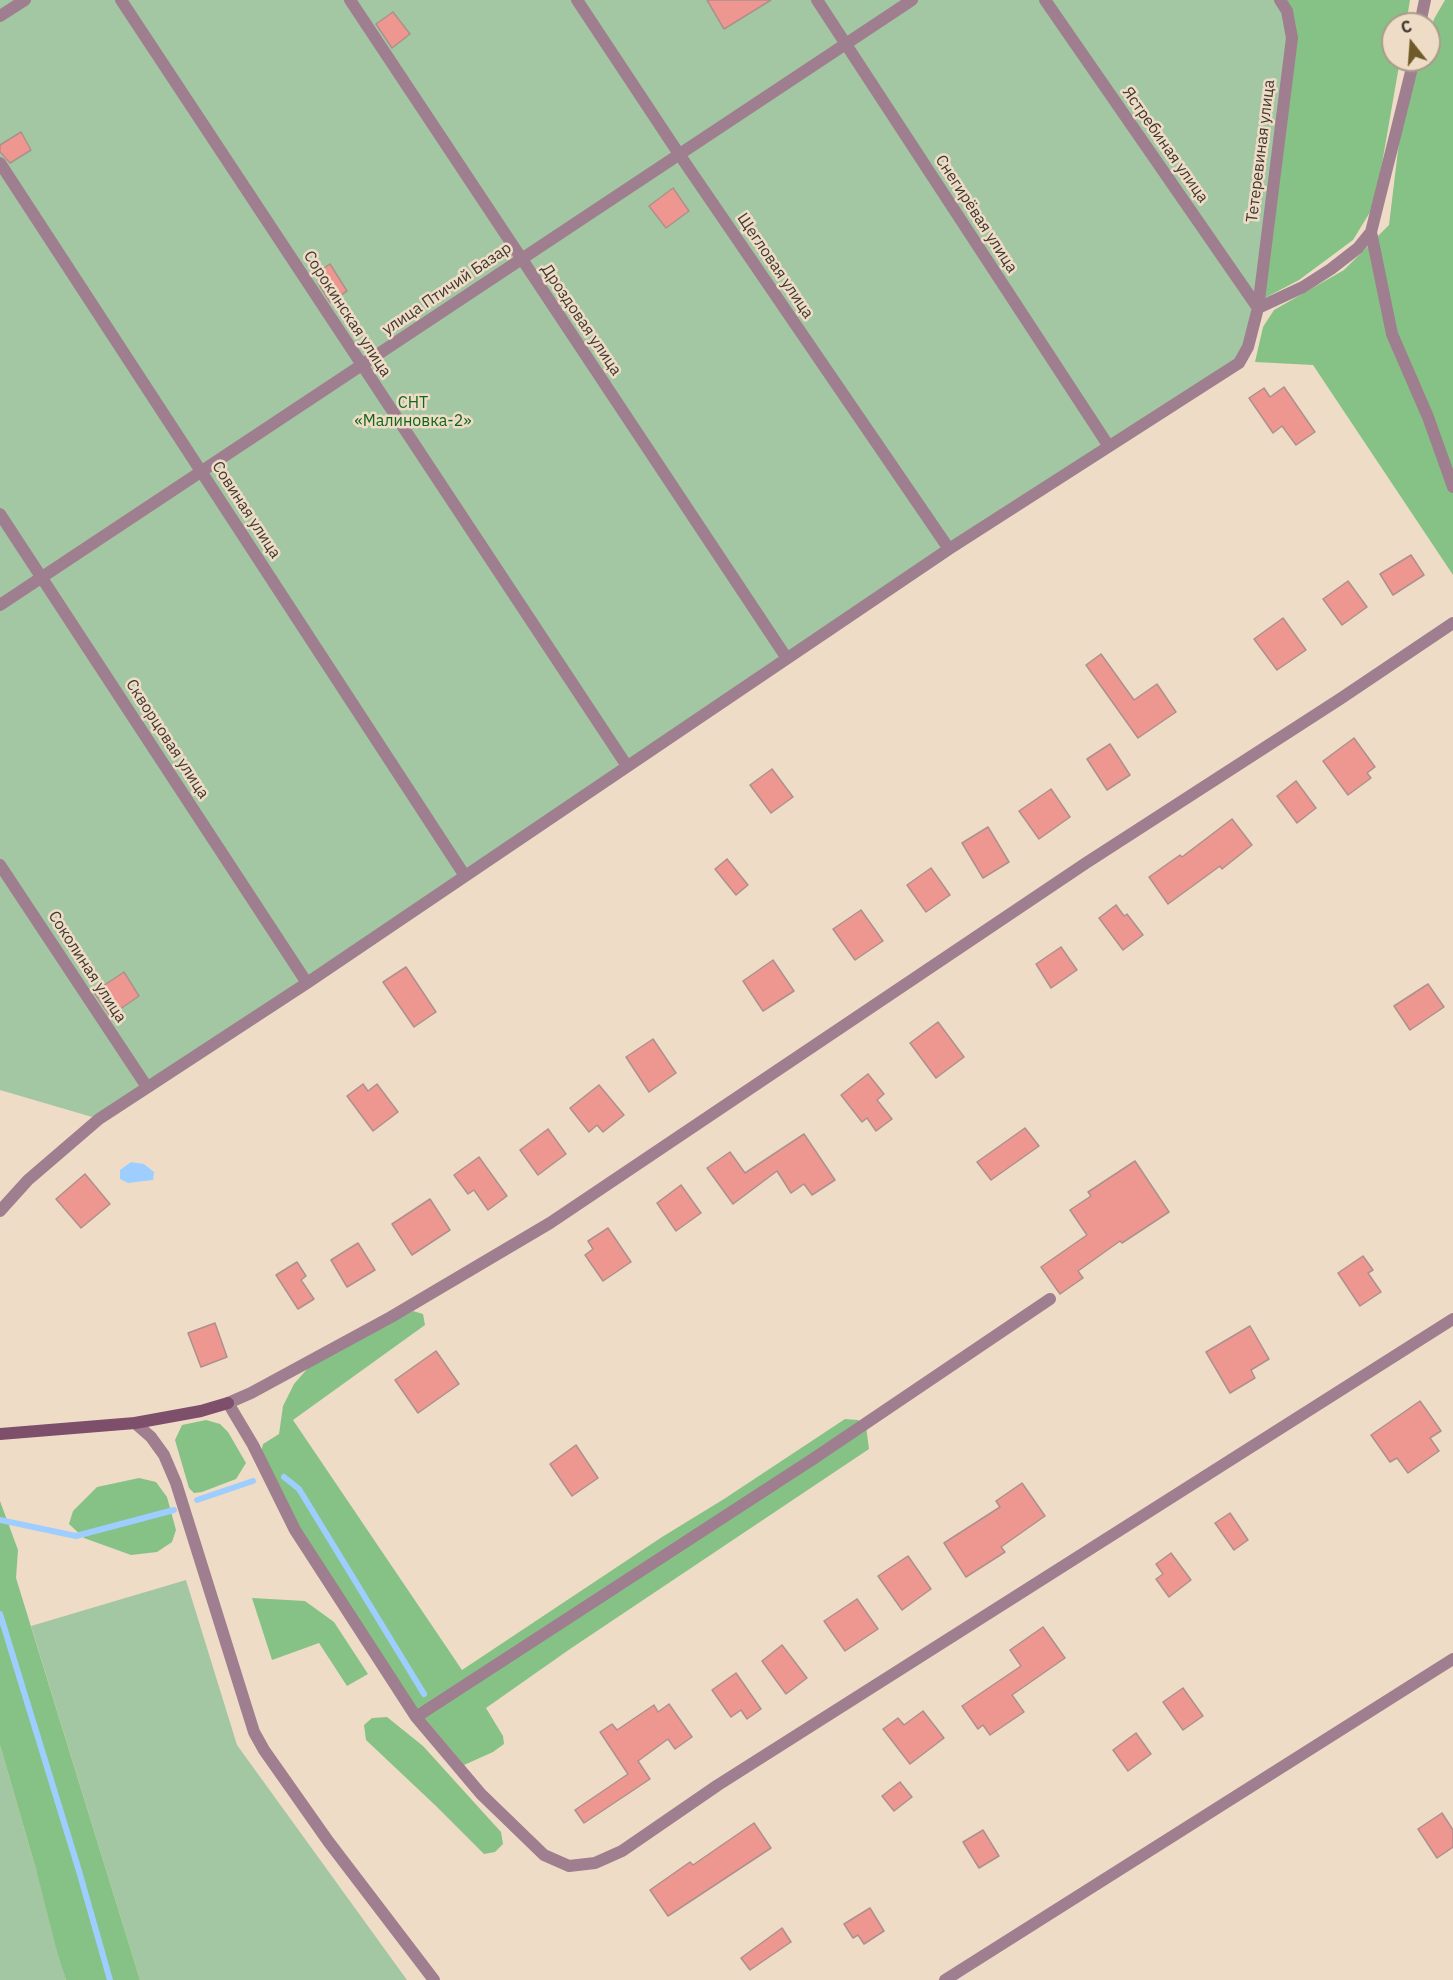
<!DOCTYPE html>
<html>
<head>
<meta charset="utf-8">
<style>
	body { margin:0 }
	#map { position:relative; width:1453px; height:1980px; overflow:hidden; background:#efdcc7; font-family:"IBM Plex Sans",sans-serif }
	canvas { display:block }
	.north { position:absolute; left:1381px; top:12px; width:60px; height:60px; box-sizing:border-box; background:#efdcc7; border:2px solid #a99b8b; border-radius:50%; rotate:343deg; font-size:16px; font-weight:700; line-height:24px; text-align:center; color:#413931 }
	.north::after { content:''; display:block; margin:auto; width:21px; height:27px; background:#6e5b29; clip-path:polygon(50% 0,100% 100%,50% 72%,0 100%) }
</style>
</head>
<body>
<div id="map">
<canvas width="1453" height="1980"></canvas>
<div class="north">С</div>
</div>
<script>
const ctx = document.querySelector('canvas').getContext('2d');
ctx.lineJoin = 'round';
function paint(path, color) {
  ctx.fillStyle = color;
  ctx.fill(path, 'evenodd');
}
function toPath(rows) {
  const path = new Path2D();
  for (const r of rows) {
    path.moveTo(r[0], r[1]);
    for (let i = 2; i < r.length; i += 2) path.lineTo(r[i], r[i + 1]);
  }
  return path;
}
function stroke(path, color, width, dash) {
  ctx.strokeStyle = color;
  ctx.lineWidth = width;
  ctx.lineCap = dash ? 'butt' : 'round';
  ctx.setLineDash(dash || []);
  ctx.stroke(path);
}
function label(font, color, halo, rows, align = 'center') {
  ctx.font = font + ' "IBM Plex Sans",sans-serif';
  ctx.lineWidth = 5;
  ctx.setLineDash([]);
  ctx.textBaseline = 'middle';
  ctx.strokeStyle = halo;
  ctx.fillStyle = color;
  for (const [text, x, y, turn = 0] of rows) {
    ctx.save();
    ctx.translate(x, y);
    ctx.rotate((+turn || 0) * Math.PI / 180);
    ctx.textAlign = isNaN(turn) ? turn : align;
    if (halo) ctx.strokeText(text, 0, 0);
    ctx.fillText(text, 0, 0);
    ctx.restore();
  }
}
paint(toPath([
	[0,0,1280,0,1290,25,1258,308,1239,363,99,1119,0,1090],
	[186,1580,237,1745,407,1980,140,1980,31,1626],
	[0,1745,35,1866,66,1980,0,1980]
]), '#a3c7a2');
paint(toPath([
	[1286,0,1410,0,1406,24,1393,24,1393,60,1400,60,1375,204,1353,240,1299,280,1263,299,1297,34],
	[1445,0,1453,0,1453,575,1313,365,1255,362,1263,327,1274,310,1344,270,1389,225,1402,117,1421,60,1429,60,1429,35,1434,19],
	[413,1311,423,1314,425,1325,293,1420,462,1670,662,1537,724,1499,845,1419,858,1420,866,1426,869,1449,570,1649,486,1708,503,1736,504,1744,493,1752,464,1765,417,1709,299,1528,261,1452,263,1444,279,1434,283,1406,294,1384,308,1368],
	[206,1420,220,1424,228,1432,246,1463,236,1479,202,1492,194,1493,189,1488,175,1440,182,1425],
	[139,1478,156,1482,167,1497,176,1530,172,1542,157,1552,131,1555,84,1538,69,1524,73,1511,97,1487],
	[0,1501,18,1550,16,1578,140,1980,66,1980,57,1951,35,1866,0,1745],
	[252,1598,305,1601,334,1622,368,1674,347,1686,319,1643,272,1660],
	[387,1717,423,1746,501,1832,503,1844,495,1852,484,1854,436,1806,366,1740,364,1725,372,1718]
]), '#86c285');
paint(toPath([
	[131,1162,144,1164,154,1172,153,1180,128,1183,120,1179,120,1170]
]), '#9eceff');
stroke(toPath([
	[284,1477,299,1489,424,1694],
	[197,1500,253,1481],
	[0,1520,76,1536,174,1510],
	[0,1614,79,1871,110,1980]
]), '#9eceff', 6);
const building = toPath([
	[707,0,771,0,724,29,707,0],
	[393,12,410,34,392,48,376,24,393,12],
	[21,132,31,150,10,163,0,152,0,145,21,132],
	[673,188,689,211,666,228,649,206,673,188],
	[330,264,347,291,330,302,318,283,321,280,317,273,330,264],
	[1284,387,1315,432,1296,445,1282,426,1273,433,1249,398,1264,388,1270,397,1284,387],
	[1411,555,1424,575,1393,595,1380,574,1411,555],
	[1348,581,1367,607,1342,625,1323,599,1348,581],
	[1283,618,1306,650,1277,670,1254,639,1283,618],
	[1101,654,1134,700,1157,684,1176,712,1138,738,1086,665,1101,654],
	[1354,738,1375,767,1367,773,1371,778,1348,795,1323,761,1354,738],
	[1110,744,1130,775,1107,790,1087,759,1110,744],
	[772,769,793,797,771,813,750,785,772,769],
	[1296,781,1316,808,1297,823,1277,796,1296,781],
	[1051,789,1070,817,1039,839,1019,811,1051,789],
	[1232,819,1252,845,1222,869,1220,866,1168,904,1149,877,1180,855,1182,857,1232,819],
	[988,827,1009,862,983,878,962,843,988,827],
	[727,859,748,885,736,895,715,869,727,859],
	[931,868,950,895,926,912,907,885,931,868],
	[1116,905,1124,916,1127,914,1143,935,1123,950,1099,918,1116,905],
	[861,910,883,941,855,960,833,929,861,910],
	[1061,947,1077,970,1051,988,1036,964,1061,947],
	[773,960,794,991,763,1011,743,981,773,960],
	[406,967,436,1012,414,1027,383,982,406,967],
	[124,972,139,996,110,1016,94,992,124,972],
	[1428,984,1444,1007,1410,1030,1394,1006,1428,984],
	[938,1022,964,1057,936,1078,910,1043,938,1022],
	[653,1039,676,1073,649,1092,626,1057,653,1039],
	[868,1074,884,1094,877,1100,892,1119,876,1131,867,1118,862,1122,841,1095,868,1074],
	[363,1084,368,1091,377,1084,398,1112,373,1131,347,1096,363,1084],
	[599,1085,624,1115,603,1132,597,1125,589,1132,570,1108,599,1085],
	[1025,1128,1039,1146,991,1180,977,1162,1025,1128],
	[548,1129,566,1154,538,1175,520,1150,548,1129],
	[804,1134,835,1180,812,1195,804,1184,791,1193,777,1171,733,1204,707,1168,730,1152,745,1173,804,1134],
	[479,1157,507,1196,488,1210,474,1190,468,1194,454,1175,479,1157],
	[1135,1161,1169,1212,1122,1243,1120,1241,1078,1271,1083,1278,1060,1294,1041,1267,1087,1235,1070,1210,1091,1196,1088,1192,1135,1161],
	[85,1174,110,1204,81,1228,56,1199,85,1174],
	[681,1185,701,1213,676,1231,657,1203,681,1185],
	[430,1199,450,1230,412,1255,392,1224,430,1199],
	[608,1228,631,1262,603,1281,585,1255,593,1249,588,1241,608,1228],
	[358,1243,375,1270,347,1287,331,1260,358,1243],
	[1363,1256,1373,1270,1368,1273,1381,1292,1360,1306,1338,1273,1363,1256],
	[297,1262,306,1276,301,1280,314,1299,298,1309,276,1275,297,1262],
	[215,1323,227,1357,201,1367,188,1333,215,1323],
	[1250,1326,1269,1359,1251,1370,1255,1378,1230,1393,1206,1352,1250,1326],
	[436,1351,459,1384,418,1413,395,1380,436,1351],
	[1420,1401,1441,1431,1430,1438,1439,1451,1408,1473,1397,1458,1390,1462,1371,1435,1420,1401],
	[576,1445,598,1478,572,1496,550,1464,576,1445],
	[1022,1483,1045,1516,1001,1547,1005,1552,966,1577,944,1543,1000,1507,996,1501,1022,1483],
	[1230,1513,1248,1540,1234,1550,1215,1523,1230,1513],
	[1171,1553,1191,1580,1169,1597,1156,1579,1163,1574,1156,1564,1171,1553],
	[908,1556,931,1589,902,1610,878,1576,908,1556],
	[857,1599,878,1629,845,1651,824,1621,857,1599],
	[1043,1627,1065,1658,1012,1695,1024,1712,990,1735,983,1725,978,1729,962,1706,1021,1666,1010,1650,1043,1627],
	[782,1645,807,1678,786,1694,762,1661,782,1645],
	[736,1673,761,1709,747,1719,741,1710,731,1717,712,1690,736,1673],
	[1183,1688,1203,1716,1183,1730,1163,1702,1183,1688],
	[669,1704,692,1737,675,1749,668,1739,638,1761,650,1779,584,1823,575,1810,628,1774,600,1732,612,1724,617,1730,654,1705,658,1712,669,1704],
	[923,1711,944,1738,910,1764,883,1729,898,1718,904,1725,923,1711],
	[1136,1733,1151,1754,1128,1771,1113,1750,1136,1733],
	[900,1782,912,1797,894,1811,882,1796,900,1782],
	[1442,1813,1453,1830,1453,1847,1437,1858,1418,1829,1442,1813],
	[754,1823,771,1848,668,1916,650,1890,690,1862,693,1865,754,1823],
	[983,1830,999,1856,979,1868,963,1842,983,1830],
	[870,1908,884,1931,864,1944,858,1935,853,1938,844,1924,870,1908],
	[782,1928,791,1942,750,1970,741,1958,782,1928]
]);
paint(building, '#ee9791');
stroke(building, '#ad908d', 1.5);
stroke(toPath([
	[121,0,627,766],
	[350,0,786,657],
	[577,0,679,154,949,549],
	[817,0,1108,445],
	[1045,0,1258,308],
	[0,16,25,0],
	[1420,24,1425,0],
	[1414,60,1371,232,1392,334,1428,417,1453,487],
	[0,163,465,876],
	[1258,308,1303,287,1331,269,1358,248,1371,232],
	[0,514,307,983],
	[0,605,912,0],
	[1453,623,1340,699,1086,863,550,1223,391,1317,251,1393,228,1403,253,1445,295,1530,416,1717,481,1794,544,1855,569,1866,595,1863,622,1851,718,1785,1453,1319],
	[0,865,147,1087],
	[0,1211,28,1180,99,1119,307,983,949,549,1239,363,1248,347,1258,308,1292,38,1287,11,1280,0],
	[135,1423,151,1437,164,1455,176,1483,254,1732,264,1750,328,1841,434,1980],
	[416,1717,813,1459,1050,1299],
	[945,1980,1453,1659]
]), '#9f7e90', 12);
stroke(toPath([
	[0,1434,135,1423,201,1411,228,1403]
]), '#7e4f6a', 12);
label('16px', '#413931', '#efdcc7', [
	["Ястребиная улица",1165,145,55],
	["Тетеревиная улица",1261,151,-83],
	["Снегирёвая улица",976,214,57],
	["Щегловая улица",775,266,56],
	["улица Птичий Базар",447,289,-34],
	["Сорокинская улица",347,314,57],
	["Дроздовая улица",581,320,56],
	["Совиная улица",246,510,57],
	["Скворцовая улица",167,739,57],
	["Соколиная улица",87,967,57]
]);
label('16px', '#0f671a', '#efdcc7', [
	["СНТ",413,403],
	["«Малиновка-2»",413,421]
]);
</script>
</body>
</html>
